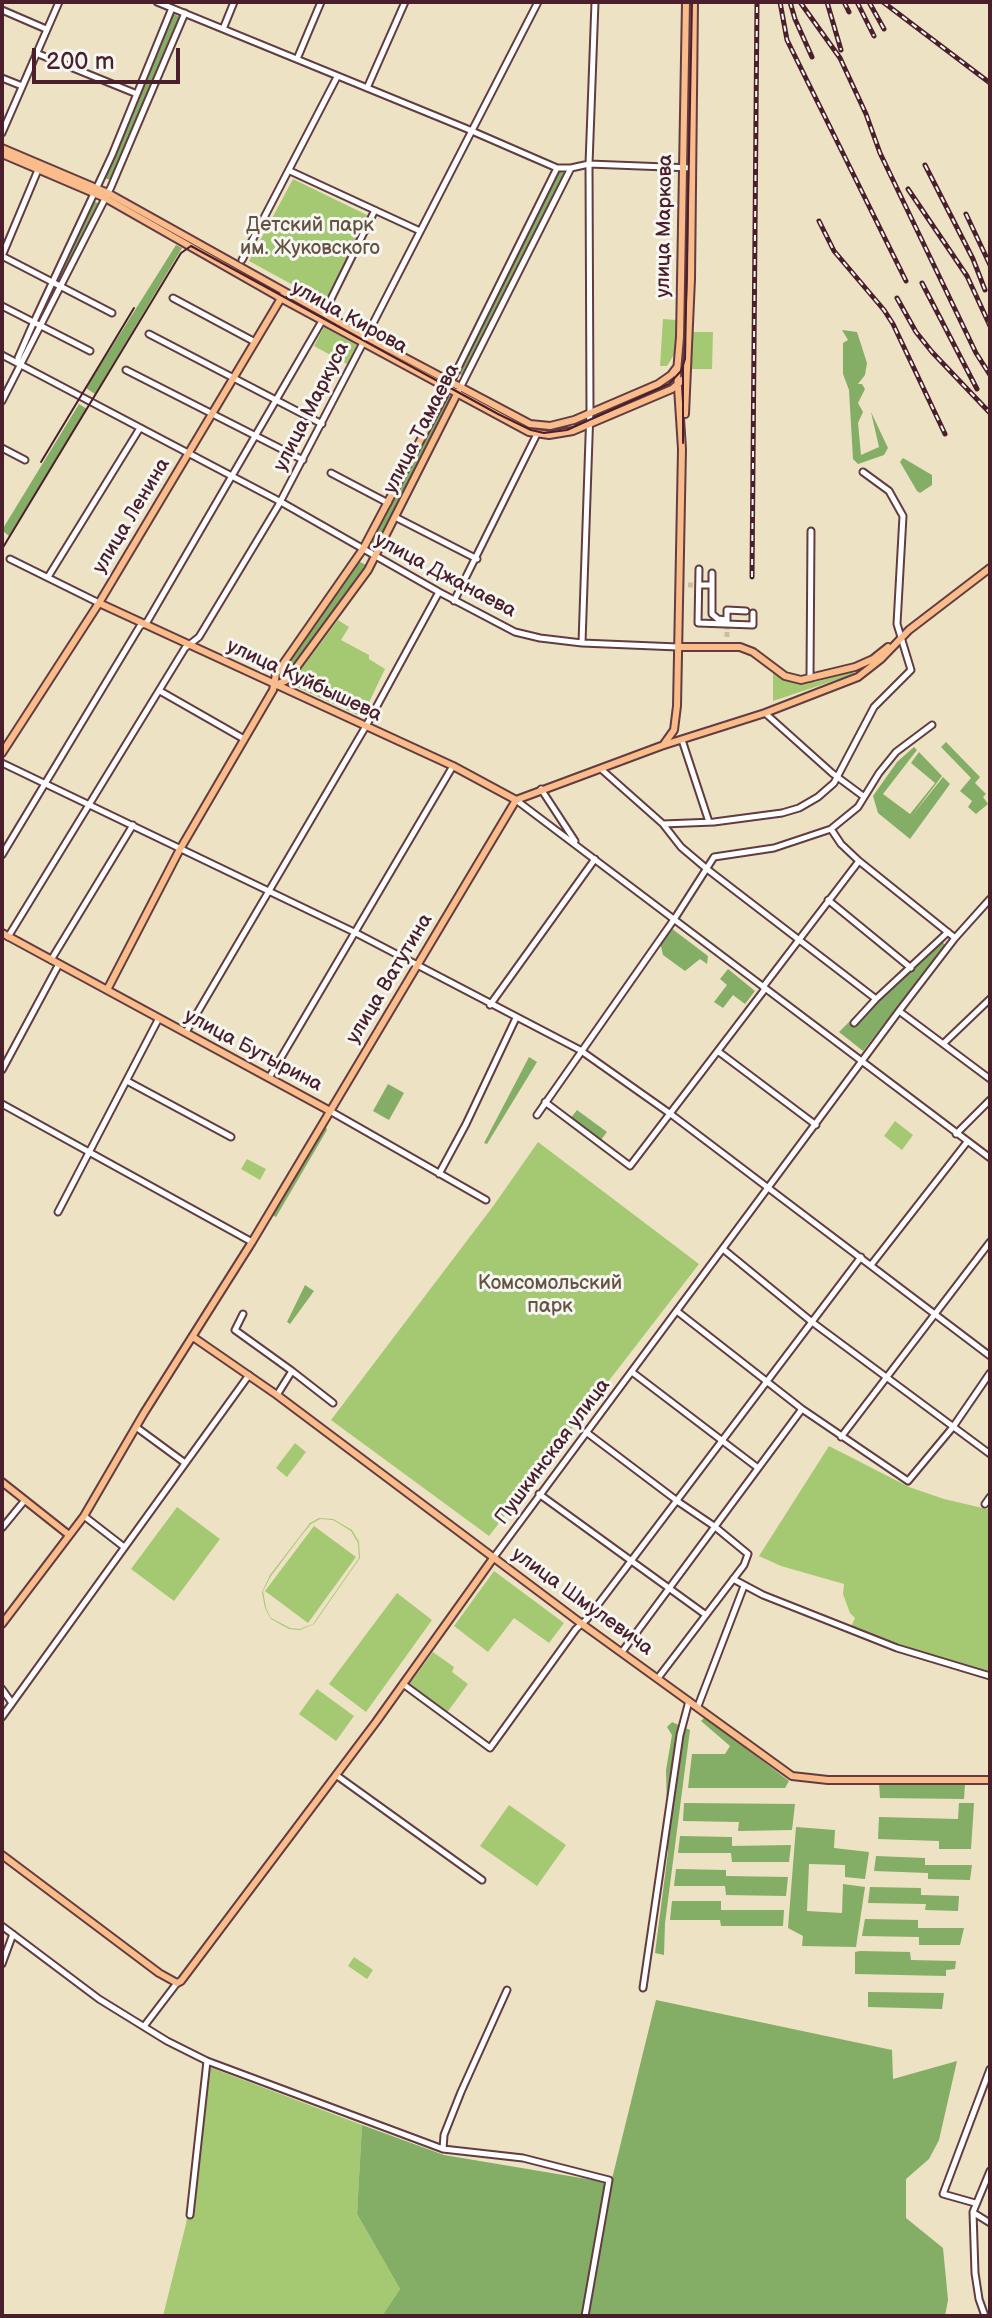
<!DOCTYPE html>
<html>
<head>
<meta charset="utf-8">
<style>
	body { margin:0 }
	#map { position:relative; width:992px; height:2318px; overflow:hidden; background:#ede2c4; font-family:"Balsamiq Sans",sans-serif }
	canvas { display:block }
	.frame { position:absolute; inset:0; border:4px solid #4a1f2b; pointer-events:none }
	.scale { position:absolute; left:32px; top:48px; width:148px; height:36px; box-sizing:border-box; border:4px solid #4a1f2b; border-top:0; padding-left:10px; font-size:24px; line-height:28px; white-space:nowrap; color:#4a1f2b; -webkit-text-stroke:6px #f6f6f2; paint-order:stroke }
</style>
</head>
<body>
<div id="map">
<canvas width="992" height="2318"></canvas>
<div class="frame"></div>
<div class="scale">200 m</div>
</div>
<script>
const ctx = document.querySelector('canvas').getContext('2d');
ctx.lineJoin = 'round';
function paint(path, color) {
  ctx.fillStyle = color;
  ctx.fill(path, 'evenodd');
}
function toPath(rows) {
  const path = new Path2D();
  for (const r of rows) {
    path.moveTo(r[0], r[1]);
    for (let i = 2; i < r.length; i += 2) path.lineTo(r[i], r[i + 1]);
  }
  return path;
}
function stroke(path, color, width, dash) {
  ctx.strokeStyle = color;
  ctx.lineWidth = width;
  ctx.lineCap = dash ? 'butt' : 'round';
  ctx.setLineDash(dash || []);
  ctx.stroke(path);
}
function label(font, color, halo, rows, align = 'center') {
  ctx.font = font + ' "Balsamiq Sans",sans-serif';
  ctx.lineWidth = 6;
  ctx.setLineDash([]);
  ctx.textBaseline = 'middle';
  ctx.strokeStyle = halo;
  ctx.fillStyle = color;
  for (const [text, x, y, turn = 0] of rows) {
    ctx.save();
    ctx.translate(x, y);
    ctx.rotate((+turn || 0) * Math.PI / 180);
    ctx.textAlign = isNaN(turn) ? turn : align;
    if (halo) ctx.strokeText(text, 0, 0);
    ctx.fillText(text, 0, 0);
    ctx.restore();
  }
}
paint(toPath([
	[293,179,369,216,327,298,319,294,317,298,249,261],
	[663,319,676,320,675,353,667,366,660,366],
	[324,327,357,345,347,364,314,346],
	[692,332,713,332,712,369,691,369],
	[338,620,349,627,341,640,369,655,369,659,385,669,362,717,290,684],
	[773,671,799,683,815,682,853,672,854,674,773,701],
	[895,1121,913,1135,902,1150,884,1136],
	[538,1142,699,1264,489,1536,331,1420,494,1205],
	[247,1159,266,1169,260,1180,241,1169],
	[295,1443,306,1452,287,1477,276,1468],
	[829,1446,909,1487,944,1499,987,1509,990,1508,990,1673,954,1664,851,1627,855,1618,850,1613,843,1594,844,1584,781,1566,759,1556],
	[177,1507,220,1539,174,1601,131,1569],
	[319,1518,333,1519,352,1530,359,1542,360,1558,314,1624,300,1630,289,1629,271,1619,265,1608,262,1592,270,1575,310,1523],
	[320,1519,333,1520,351,1531,358,1543,359,1558,313,1624,300,1629,290,1628,271,1618,266,1608,263,1591,271,1576,301,1536,311,1524],
	[314,1526,356,1557,308,1623,265,1591],
	[494,1571,564,1623,549,1643,514,1618,488,1652,454,1626],
	[397,1593,432,1620,366,1712,329,1684],
	[433,1652,454,1667,452,1672,468,1684,446,1714,408,1686],
	[317,1689,354,1716,336,1741,299,1714],
	[509,1805,566,1845,537,1886,480,1846],
	[354,1957,373,1970,367,1979,348,1966],
	[204,2065,362,2125,357,2214,400,2289,382,2316,163,2316,186,2224]
]), '#a5c973');
paint(toPath([
	[173,14,180,17,111,180,104,178],
	[559,171,565,174,463,376,458,373],
	[92,201,98,203,60,281,57,280],
	[176,245,182,248,95,394,86,388],
	[842,330,857,332,867,363,865,375,858,384,862,384,865,389,858,403,863,412,858,423,861,455,879,447,871,412,888,448,884,455,858,464,853,459,849,390,843,374,843,343,848,340],
	[447,395,453,398,376,548,370,545],
	[79,404,87,409,9,536,2,530],
	[903,458,932,475,932,485,920,493,917,491,900,462],
	[358,561,366,565,288,677,280,671],
	[946,742,980,777,975,783,986,794,983,797,988,804,976,814,968,807,972,801,960,791,971,778,941,747],
	[914,747,917,750,883,794,910,814,935,783,911,763,919,752,942,776,911,817,943,777,950,784,910,839,878,813,873,796,897,762],
	[671,928,708,956,707,964,700,959,685,971,663,955,660,942],
	[941,940,945,945,863,1051,839,1032,874,997],
	[728,969,755,991,745,1004,733,995,723,1008,714,1002,727,985,720,979],
	[529,1057,537,1062,487,1144,484,1143],
	[388,1084,404,1093,389,1120,373,1111],
	[577,1110,607,1132,600,1141,570,1119],
	[325,1125,327,1130,276,1217,272,1215],
	[305,1285,314,1291,290,1324,287,1322],
	[705,1717,789,1781,785,1788,688,1788,692,1754,725,1754,730,1746,701,1721],
	[672,1722,690,1730,665,1923,664,1955,655,1953,668,1852,666,1770,672,1735,667,1727],
	[879,1783,965,1784,964,1799,880,1798],
	[684,1803,795,1804,792,1830,738,1831,739,1822,683,1821],
	[959,1803,974,1803,971,1849,939,1849,939,1841,878,1839,879,1817,958,1819],
	[796,1827,835,1830,834,1848,869,1852,865,1879,845,1877,845,1865,809,1864,807,1911,842,1913,843,1884,865,1887,856,1947,802,1946,803,1936,788,1928],
	[680,1836,732,1837,732,1846,791,1845,789,1862,732,1862,731,1853,678,1853],
	[876,1856,925,1858,925,1865,972,1865,970,1880,928,1879,928,1873,874,1871],
	[676,1869,726,1870,726,1876,788,1877,786,1896,726,1895,725,1886,674,1886],
	[870,1887,921,1888,921,1895,959,1896,958,1911,925,1910,926,1904,868,1903],
	[672,1901,721,1901,721,1910,784,1910,783,1926,721,1926,720,1920,670,1920],
	[865,1919,918,1920,918,1928,964,1928,960,1945,919,1945,919,1937,862,1936],
	[860,1951,910,1952,911,1960,956,1961,955,1969,946,1970,946,1976,855,1974,855,1952],
	[868,1992,944,1993,942,2009,868,2007],
	[656,2000,892,2050,893,2079,957,2061,939,2140,929,2159,906,2179,906,2218,943,2248,948,2300,945,2316,382,2316,400,2289,357,2214,362,2125,444,2155,611,2183]
]), '#84ad65');
stroke(toPath([
	[688,585,699,585],
	[727,637,727,624]
]), '#ccbba5', 5, [5, 2.5]);
const minor = toPath([
	[157,2,465,128,557,168,571,168,589,164,692,168],
	[2,10,46,29],
	[223,29,234,2],
	[36,53,137,94],
	[297,59,321,2],
	[2,78,22,86],
	[367,88,405,2],
	[2,133,59,2],
	[290,171,420,231],
	[2,256,112,313],
	[2,256,38,170],
	[242,260,337,77],
	[173,298,255,342],
	[330,301,375,210],
	[2,306,90,351],
	[149,334,322,424],
	[366,337,538,2],
	[2,355,281,502,439,592,515,632,540,638,582,643,678,647],
	[19,363,18,358,32,326,112,155,172,8],
	[126,370,303,460],
	[451,382,557,168],
	[460,388,571,168],
	[2,401,111,187,185,13],
	[2,448,25,460],
	[331,473,388,503],
	[395,517,477,559],
	[10,559,99,603],
	[699,569,698,623,753,625,753,613],
	[712,573,712,585],
	[48,577,140,428],
	[699,585,712,585,712,614,718,619,727,620],
	[454,601,537,434],
	[727,623,727,610,746,611],
	[582,643,590,409,589,164,595,2],
	[810,678,811,531],
	[160,691,244,739],
	[765,713,832,773,863,796],
	[682,740,709,822],
	[2,763,356,933,580,1050,672,1115,990,1356],
	[601,769,663,824,681,847,707,869,876,999],
	[541,789,575,841],
	[516,800,990,1158],
	[663,824,714,822,782,813,799,808,818,797,834,783,874,707,911,670,897,624,903,516,889,491,863,472],
	[831,829,841,844,859,861,955,938],
	[2,855,140,626,147,622,322,321],
	[828,900,911,968],
	[8,937,185,648,199,637,278,506,363,343],
	[51,960,133,825],
	[763,987,859,861],
	[490,1005,595,859],
	[899,1011,990,1079],
	[854,1023,876,999,948,932],
	[186,1032,366,726,439,592],
	[944,1043,990,999],
	[719,1052,816,1125],
	[2,1070,59,964],
	[269,1078,453,766],
	[127,1081,231,1137],
	[545,1102,630,1166,765,989],
	[2,1104,252,1242],
	[330,1111,486,1200],
	[537,1115,675,918,714,857,774,848,831,829,858,807,879,773,896,752,932,725],
	[956,1134,990,1100],
	[439,1174,466,1124,516,1018],
	[58,1212,159,1018],
	[723,1249,812,1322,990,1454],
	[871,1265,967,1142],
	[678,1312,802,1409,908,1481,953,1427,990,1373],
	[243,1314,235,1330,292,1371,277,1395],
	[292,1371,333,1403],
	[632,1372,758,1468],
	[136,1427,185,1463],
	[586,1432,680,1503,714,1526,748,1554,744,1565,658,1678],
	[841,1437,990,1242],
	[539,1494,706,1615],
	[985,1504,990,1497],
	[84,1516,124,1547],
	[2,1528,25,1500],
	[494,1557,899,1011,955,938,990,899],
	[733,1579,763,1595,897,1648,990,1676],
	[622,1652,802,1409],
	[403,1684,490,1748,576,1629,587,1619,631,1561,861,1257],
	[2,1689,12,1703],
	[698,1706,744,1586],
	[2,1717,249,1375],
	[336,1775,482,1880],
	[2,1926,99,1999,167,2041,207,2061,443,2149,523,2158,609,2180,585,2316],
	[2,1964,13,1934],
	[643,1988,680,1735,689,1701],
	[145,2025,177,1983],
	[443,2149,444,2135,461,2092,507,1990],
	[975,2203,943,2194,990,2069],
	[974,2213,990,2223],
	[190,2215,207,2061],
	[985,2316,979,2299,975,2273,973,2212,990,2171]
]);
const major = toPath([
	[2,148,108,193,366,337,530,424,550,426,574,420,658,384,671,375,677,367],
	[2,154,105,198,277,296,529,432,549,435,573,431,672,389,686,377],
	[685,414,691,279,694,2],
	[99,603,453,766,516,800],
	[678,647,740,647,753,652,785,676,801,680,855,667,873,659,888,647],
	[276,685,287,680,368,570,458,392],
	[664,744,674,730,677,706,682,449,677,372,680,337,686,2],
	[2,753,99,603,283,295],
	[2,933,330,1111],
	[107,990,179,851,273,690,276,674,363,549,449,386],
	[193,1337,277,1395,582,1624,792,1776,828,1780,990,1780],
	[2,1482,69,1535],
	[2,1624,84,1516,144,1413,252,1242,516,800,661,746,765,713,858,677,881,659,909,630,990,568],
	[2,1855,159,1973,177,1983,181,1981,376,1722,494,1557]
]);
stroke(minor, '#623c42', 9);
stroke(major, '#623c42', 10);
stroke(minor, '#fff', 5);
stroke(major, '#f9bc8a', 6);
stroke(toPath([
	[683,443,683,367],
	[41,462,134,308],
	[2,549,181,253,191,246,498,414,531,430,544,433,567,430,669,384,681,371,685,359,692,2]
]), '#4a1f2b', 2);
const rail = toPath([
	[780,2,787,40,906,281],
	[790,2,795,19,812,57],
	[800,2,840,58,866,114,880,153,976,353,990,375],
	[827,2,841,50],
	[844,2,849,12],
	[857,2,874,36],
	[869,2,884,29],
	[883,2,990,83],
	[925,165,973,259,985,290],
	[908,189,967,276,990,326],
	[966,214,990,265],
	[819,221,834,251,884,310,893,324,945,434],
	[922,283,977,389],
	[897,298,916,332,932,352,990,413],
	[752,577,757,2]
]);
stroke(rail, '#4a1f2b', 5);
stroke(rail, '#f6f6f2', 2, [6]);
label('20px', '#655241', '#f6f6f2', [
	["Детский парк",310,226],
	["им. Жуковского",310,249],
	["Комсомольский",550,1284],
	["парк",550,1307]
]);
label('20px', '#4a1f2b', '#f6f6f2', [
	["улица Маркова",665,226,-89],
	["улица Кирова",349,318,29],
	["улица Маркуса",312,407,-63],
	["улица Тамаева",422,429,-63],
	["улица Ленина",132,516,-59],
	["улица Джанаева",445,576,28],
	["улица Куйбышева",304,681,25],
	["улица Ватутина",390,979,-59],
	["улица Бутырина",253,1051,28],
	["Пушкинская улица",553,1452,-53],
	["улица Шмулевича",582,1602,36]
]);
</script>
</body>
</html>
